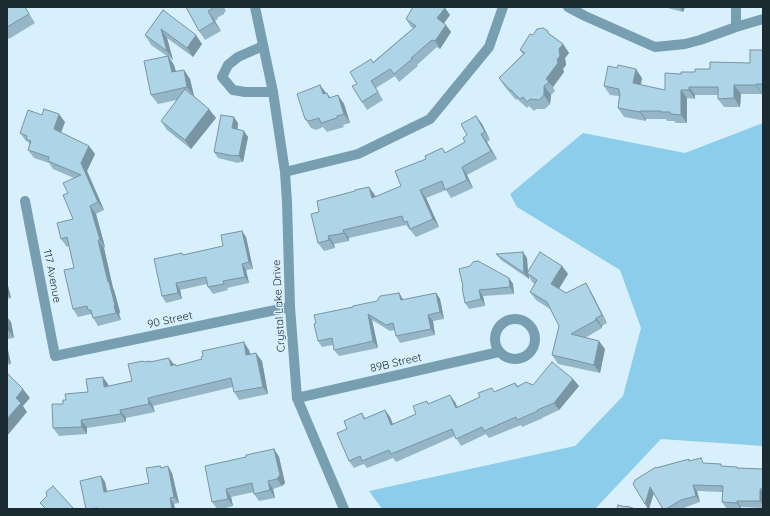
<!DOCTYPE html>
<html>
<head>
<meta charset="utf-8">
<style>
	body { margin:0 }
	#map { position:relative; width:770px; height:516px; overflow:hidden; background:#d8f0fb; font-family:Quicksand,sans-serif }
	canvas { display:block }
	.frame { position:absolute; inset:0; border:8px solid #1c2b32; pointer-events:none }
</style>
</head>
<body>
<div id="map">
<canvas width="770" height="516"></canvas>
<div class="frame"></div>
</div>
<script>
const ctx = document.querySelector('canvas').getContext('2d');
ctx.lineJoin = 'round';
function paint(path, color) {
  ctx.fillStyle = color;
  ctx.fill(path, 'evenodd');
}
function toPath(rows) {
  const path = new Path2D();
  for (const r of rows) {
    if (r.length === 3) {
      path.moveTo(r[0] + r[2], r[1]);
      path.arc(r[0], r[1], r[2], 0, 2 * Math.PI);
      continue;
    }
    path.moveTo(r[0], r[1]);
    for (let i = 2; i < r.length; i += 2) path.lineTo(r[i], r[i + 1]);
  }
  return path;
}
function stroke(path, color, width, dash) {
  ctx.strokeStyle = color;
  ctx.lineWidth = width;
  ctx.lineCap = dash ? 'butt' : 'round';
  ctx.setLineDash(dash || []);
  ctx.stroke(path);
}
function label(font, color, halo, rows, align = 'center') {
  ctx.font = font + ' Quicksand,sans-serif';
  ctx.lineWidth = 3;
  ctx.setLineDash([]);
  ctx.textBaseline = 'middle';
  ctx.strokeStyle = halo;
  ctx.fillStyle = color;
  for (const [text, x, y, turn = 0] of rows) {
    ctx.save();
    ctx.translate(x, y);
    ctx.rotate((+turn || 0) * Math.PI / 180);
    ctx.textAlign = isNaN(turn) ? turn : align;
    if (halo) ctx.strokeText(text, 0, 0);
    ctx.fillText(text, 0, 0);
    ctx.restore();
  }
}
paint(toPath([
	[763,123,763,446,661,439,595,509,382,509,369,491,575,446,623,396,641,328,620,270,517,207,510,194,583,133,685,153]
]), '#8dcdec');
stroke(toPath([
	[568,7,585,16,655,47,685,44,700,40,736,27,763,19],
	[736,7,736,27],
	[263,46,238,57,228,65,222,77,233,90,245,92,273,92],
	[285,172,358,154,430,119,489,47,503,7],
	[25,201,55,356,290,307],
	[515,339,20],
	[297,398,499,352]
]), '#789eb1', 10);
stroke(toPath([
	[255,7,273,92,285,172,287,202,290,307,297,398,344,509]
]), '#789eb1', 10);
paint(toPath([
	[7,7,25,7,35,23,9,39,7,36],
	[186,7,224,7,226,11,224,13,224,14,217,18,218,19,215,21,221,31,205,40,199,31],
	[664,7,685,7,683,12],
	[445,8,450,15,444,23,451,32,440,49,437,47,417,65,418,66,399,82,395,76,376,88,383,100,367,110,362,102,357,84,373,62,413,28,411,27,406,19],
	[163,10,202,44,193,57,167,38,173,60,169,57,174,65,176,72,184,70,190,79,194,96,216,118,191,149,167,130,161,121,177,100,158,104,151,95,167,56,151,45,145,35],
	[550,34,563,44,569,53,565,58,566,65,563,69,564,72,553,87,555,91,551,95,550,104,545,109,536,109,534,111,529,106,527,108,517,99,516,100,505,87,499,78,523,54,520,50,533,35],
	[763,50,763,93,762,93,762,94,741,94,740,107,724,107,718,99,718,95,695,95,695,99,687,98,687,123,676,123,674,121,667,121,666,119,646,119,646,121,624,117,618,108,619,96,610,95,604,86,617,68,642,78,641,85,665,90,681,74,695,72,710,69,750,63],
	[326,93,327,93,331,98,338,95,344,104,350,123,343,125,344,127,327,132,323,127,316,130,311,128,305,119],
	[42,115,65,122,61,133,89,146,95,154,87,171,104,210,96,214,105,247,104,248,113,288,114,290,120,312,119,314,121,320,98,326,91,314,78,317,73,309,74,268,69,246,67,247,61,239,73,219,68,193,74,178,53,169,49,163,34,158,28,150,30,145,28,142,26,141,20,133],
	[476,116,482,124,490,140,487,142,497,159,467,175,473,188,451,198,446,190,426,198,439,227,416,237,406,225,349,238,349,241,334,244,335,248,324,251,318,243,375,195,375,197,401,186,426,159,442,148,446,153,465,142,467,135],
	[238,123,237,129,248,137,243,162,240,162,238,163,218,158,214,152],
	[242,231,246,237,253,269,246,270,249,283,227,288,228,290,213,294,208,287,207,284,180,290,182,299,166,303,162,296,184,255,223,246],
	[496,254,527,258,528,271,562,266,568,274,559,288,566,293,591,292,607,323,602,326,602,328,585,338,605,349,600,373,558,364,552,355,559,326,550,309,536,300,530,292,535,284,532,282,529,276,529,279,501,260],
	[509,278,513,284,514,294,483,296,485,306,469,309,465,303,462,287],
	[7,282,11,298,7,299],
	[399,293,403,300,436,293,440,299,444,319,433,321,435,335,400,343,396,336,395,330,390,331,372,320,378,348,339,356,334,350,333,345,322,347,318,341,353,307,377,301],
	[7,317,11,322,14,338,7,339],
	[7,346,11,364,7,365],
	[249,350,250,354,262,361,268,394,239,400,234,392,233,387,153,406,155,412,126,418,126,422,87,428,87,434,59,436,53,428,66,400,88,392,108,384,108,386,132,381,144,362,150,361,151,362,169,358,174,365,176,366],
	[573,379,579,386,559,410,542,418,543,418,522,427,521,425,489,438,486,434,461,446,455,436,396,462,393,458,367,468,364,464,354,468,349,461,347,429,362,413,365,418,385,410,390,417,393,424,416,414,429,404,455,402,457,407,515,383,518,386,533,385],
	[274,449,279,457,285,483,282,486,273,489,275,498,259,501,254,494,254,492,231,497,233,506,222,509,217,509,212,502,246,457],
	[689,459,690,461,723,467,737,467,738,468,763,469,763,508,741,507,741,509,727,509,722,502,723,492,697,491,700,502,686,507,682,509,663,509,654,494,657,468],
	[160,466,162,468,172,473,179,503,174,504,175,509,86,509,101,476,105,482,107,492,149,483]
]), '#95b6c7');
paint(toPath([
	[680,7,685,7,683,12],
	[445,8,450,15,442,26,437,18],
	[208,11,215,21,221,31,214,22],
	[446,25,451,32,440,49,435,41],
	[161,29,167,38,173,60,167,51],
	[196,35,202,44,193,57,187,48],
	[563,44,569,53,565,58,566,65,563,69,564,72,553,87,546,79,557,60,559,49],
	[168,56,174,65,179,82,172,72],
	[636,69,642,78,639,92,633,83],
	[184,70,190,79,194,96,187,87],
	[756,84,762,93,762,94,756,85],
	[320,85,327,94,323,94],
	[734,85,741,94,740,107,734,98],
	[544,86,551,95,550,104,544,95],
	[689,87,695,95,695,99,689,90],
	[681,90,687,98,687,123,681,115],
	[338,95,344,104,350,123,344,114],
	[209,109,216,118,191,149,185,140],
	[640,111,646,119,646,121,640,112],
	[59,114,65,122,59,137,54,129],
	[476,116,482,124,490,140,485,132],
	[234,117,238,123,237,135,232,128],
	[244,131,248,137,243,162,239,156],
	[481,134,487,142,497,159,491,151],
	[89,146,95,154,87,171,104,210,98,202,81,163],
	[462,167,467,175,473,188,467,180],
	[369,187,375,195,378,207,372,198],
	[420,190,426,198,439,227,433,219],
	[90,206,96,214,105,247,100,240],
	[343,230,349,238,349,241,344,233],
	[242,231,246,237,253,269,249,262],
	[328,236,334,244,335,248,329,240],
	[98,240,104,248,113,288,114,290,120,312,119,314,121,320,116,313],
	[523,252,527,258,528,275,527,273,529,276,529,279,524,273],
	[242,264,246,270,249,283,245,277],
	[562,266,568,274,557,292,551,284],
	[509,278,513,284,514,294,510,287],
	[7,282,11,298,7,293],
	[176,283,180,290,182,299,178,293],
	[586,283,591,292,607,323,602,315],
	[479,290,483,296,485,306,481,299],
	[399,293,403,299,405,307,401,300],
	[436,293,440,299,444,319,440,312],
	[368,314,372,320,378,348,373,341],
	[428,315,433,321,435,335,431,329],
	[7,317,11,322,14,338,8,330,7,324],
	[596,318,602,326,602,328,596,320],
	[599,341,605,349,600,373,594,365],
	[244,342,249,350,252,363,246,355],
	[7,346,11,364,7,359],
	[256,353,262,361,268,394,263,387],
	[169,358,175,366,171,366],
	[103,377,108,384,110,395,104,387],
	[573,379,579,386,559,410,554,403],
	[23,389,30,398,23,406,27,412,7,436,7,419,16,398],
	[450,395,455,402,461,415,456,408],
	[148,398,153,406,155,412,149,404],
	[120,410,126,418,126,422,121,414],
	[385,410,390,417,396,432,391,425],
	[81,420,87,428,87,434,82,427],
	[274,449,279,457,285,483,282,486,277,479],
	[168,466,172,473,179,503,174,497],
	[101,476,105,482,109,499,104,492],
	[268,481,273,489,275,498,270,490],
	[693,485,697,491,700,502,696,496],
	[650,487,654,493,649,509,648,509,645,504],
	[226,489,231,497,233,506,228,499],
	[760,489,763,493,763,506,760,501],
	[170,498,174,504,175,509,172,509],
	[737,501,741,507,741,509,737,503]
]), '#7994a2');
const building = toPath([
	[7,7,25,7,29,14,7,27,7,7],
	[186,7,214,7,211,9,211,10,208,11,214,22,199,31,186,7],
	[413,7,443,7,445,8,437,18,446,25,435,41,432,40,411,58,412,59,394,74,390,69,371,81,378,92,362,102,352,86,357,84,350,72,371,59,373,63,416,26,406,19,413,7],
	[163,10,196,35,187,48,161,29,167,51,145,35,163,10],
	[543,28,548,31,548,33,563,44,559,49,560,56,557,60,558,63,546,79,549,82,544,86,544,95,539,100,530,99,527,102,523,97,520,99,511,90,510,90,499,78,525,53,520,50,530,34,533,35,537,29,543,28],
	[750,50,763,50,763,84,756,84,756,85,734,85,734,98,718,99,718,87,689,87,689,90,681,90,681,115,670,114,670,112,661,112,661,111,640,111,640,112,618,108,620,93,619,93,619,89,604,86,608,66,617,68,618,65,636,69,633,83,665,90,665,73,681,74,681,72,695,72,695,69,710,69,710,62,750,63,750,50],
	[168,56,172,72,184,70,187,87,151,95,144,61,168,56],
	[320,85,323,94,327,93,329,98,338,95,344,114,337,116,337,118,321,123,319,118,309,121,305,119,297,94,320,85],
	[185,89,209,109,185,140,161,121,185,89],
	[44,109,59,114,54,129,89,146,81,163,98,202,90,206,100,240,98,240,108,282,109,282,115,305,114,306,116,313,93,318,91,310,88,310,87,306,73,309,64,270,74,268,67,237,61,239,57,223,73,219,63,195,68,193,63,183,81,175,48,161,49,157,28,150,31,141,26,139,27,136,20,133,28,110,42,115,44,109],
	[221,115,234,117,232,128,244,131,239,156,235,155,234,156,214,152,221,115],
	[476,116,485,132,481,134,491,151,462,167,467,180,445,190,442,181,420,190,433,219,410,229,407,221,404,222,402,216,343,230,344,233,328,236,329,240,318,243,311,214,319,212,317,201,355,191,355,190,369,187,372,198,401,186,395,171,426,159,425,156,442,148,445,153,465,142,463,138,467,135,461,124,476,116],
	[242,231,249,262,242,264,245,277,223,281,224,284,208,287,206,277,176,283,178,293,162,296,154,259,182,253,183,255,223,246,221,235,242,231],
	[523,252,524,273,496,254,523,252],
	[540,252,562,266,551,284,566,293,586,283,602,315,596,318,596,320,571,334,599,341,594,365,552,355,559,326,547,302,530,292,537,280,527,273,540,252],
	[478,261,509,278,510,287,479,290,481,299,465,303,462,287,463,286,459,269,470,266,473,262,478,261],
	[399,293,401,300,436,293,440,312,428,315,431,329,396,336,393,323,386,325,368,314,373,341,334,350,332,338,318,341,314,324,316,323,314,315,353,307,353,306,377,301,380,296,399,293],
	[244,342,246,355,256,353,263,387,234,392,231,378,148,398,149,404,120,410,121,414,81,420,82,427,53,428,52,404,63,404,63,400,66,400,65,394,88,392,86,379,103,377,104,387,132,381,128,364,143,361,144,362,150,361,150,362,169,358,171,366,175,364,176,366,202,359,201,357,203,356,202,351,244,342],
	[552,362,573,379,554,403,537,410,538,411,517,420,516,417,484,431,482,427,456,439,452,429,391,454,389,450,362,461,360,456,349,461,337,433,347,429,344,421,362,413,364,419,385,410,391,425,416,414,413,406,427,401,428,404,450,395,456,408,480,397,478,393,492,388,494,392,515,383,517,387,526,382,533,385,552,362],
	[8,374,23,389,16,398,21,403,7,419,7,375,8,374],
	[274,449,280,475,277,479,268,481,270,490,254,494,252,483,226,489,228,499,212,502,205,466,246,457,246,455,274,449],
	[701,458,703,463,721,464,721,466,737,467,737,468,763,469,763,489,760,489,760,501,737,501,737,503,722,502,723,486,693,485,696,496,681,500,666,509,663,509,650,487,645,504,633,484,635,480,656,467,656,468,689,459,689,461,701,458],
	[160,466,161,468,168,466,174,497,170,498,172,509,98,509,98,508,86,509,80,481,101,476,104,492,149,483,146,468,160,466],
	[53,486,74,509,46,509,40,503,47,496,46,492,53,486],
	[618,505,626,507,626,506,636,509,617,509,618,505]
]);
paint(building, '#add4e7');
stroke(building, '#7994a2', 1);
label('11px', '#1c2b32', '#d8f0fb', [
	["117 Avenue",52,276,79],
	["Crystal Lake Drive",279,306,-93],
	["90 Street",170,320,-12],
	["89B Street",396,363,-13]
]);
</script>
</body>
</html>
